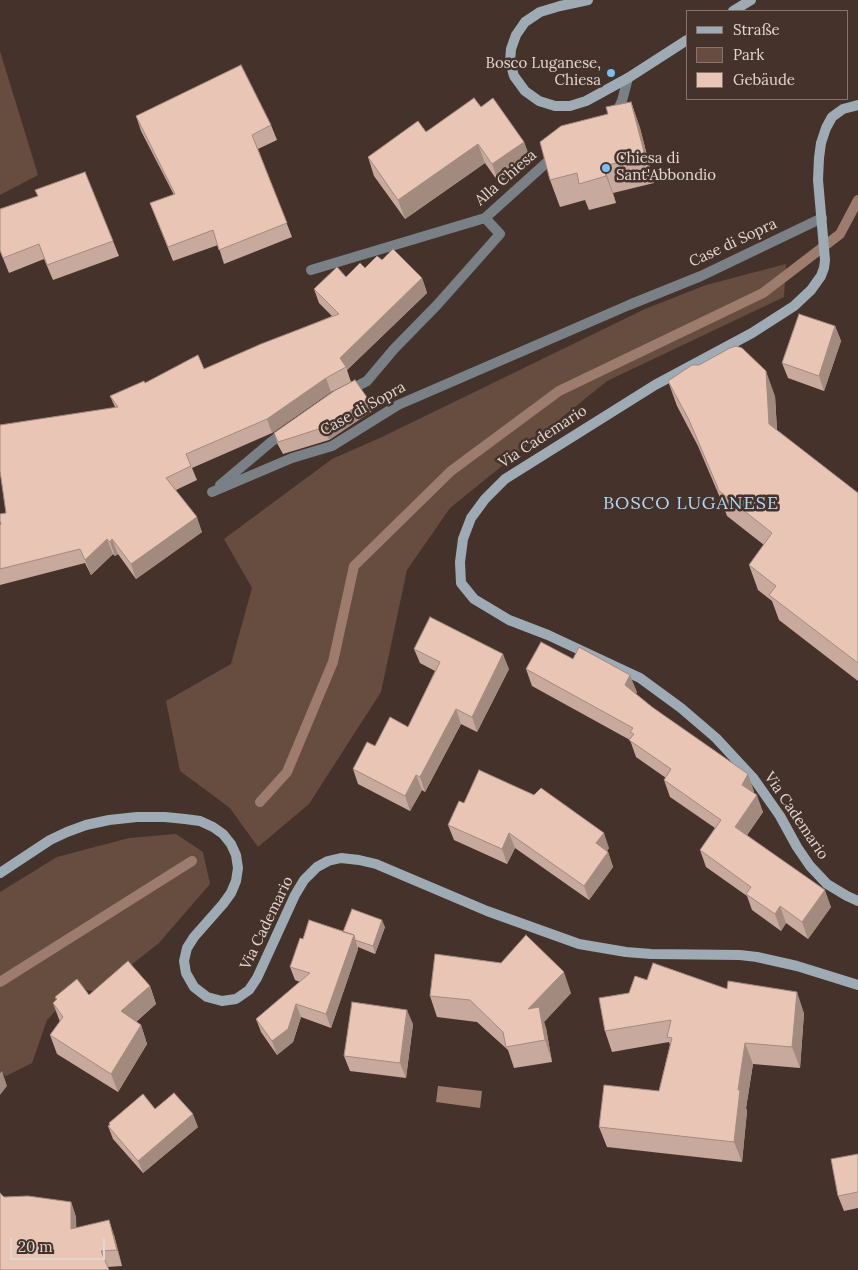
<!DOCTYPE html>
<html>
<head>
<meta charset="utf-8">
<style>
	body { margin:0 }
	#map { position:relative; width:858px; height:1270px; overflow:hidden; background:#45332b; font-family:Lora,serif }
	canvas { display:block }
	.legend { position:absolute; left:686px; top:10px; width:162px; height:90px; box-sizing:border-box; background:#45332b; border:1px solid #84746d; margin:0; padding:6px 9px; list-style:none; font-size:15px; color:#e2d6d1 }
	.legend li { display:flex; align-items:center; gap:10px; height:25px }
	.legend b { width:25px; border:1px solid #84746d }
	.scale { position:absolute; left:10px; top:1238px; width:95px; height:22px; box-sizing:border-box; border:2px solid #e2d6d1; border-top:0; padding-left:6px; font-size:15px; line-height:18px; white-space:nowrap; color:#e2d6d1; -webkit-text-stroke:4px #45332b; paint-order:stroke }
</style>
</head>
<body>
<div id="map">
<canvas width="858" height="1270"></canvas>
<ul class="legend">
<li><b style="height:6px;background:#9eaab4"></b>Straße</li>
<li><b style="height:14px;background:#674c40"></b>Park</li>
<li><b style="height:14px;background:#e9c5b6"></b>Gebäude</li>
</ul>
<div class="scale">20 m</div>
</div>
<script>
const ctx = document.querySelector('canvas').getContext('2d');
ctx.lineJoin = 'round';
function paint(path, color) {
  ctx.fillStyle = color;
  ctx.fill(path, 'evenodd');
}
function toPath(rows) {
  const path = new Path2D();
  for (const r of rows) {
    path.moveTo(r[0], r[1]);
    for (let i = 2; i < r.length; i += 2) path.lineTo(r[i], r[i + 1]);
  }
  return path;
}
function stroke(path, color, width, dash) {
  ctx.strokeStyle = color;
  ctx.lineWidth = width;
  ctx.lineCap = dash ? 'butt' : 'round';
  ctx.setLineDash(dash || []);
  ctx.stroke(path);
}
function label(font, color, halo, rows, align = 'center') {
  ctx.font = font + ' Lora,serif';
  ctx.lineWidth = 5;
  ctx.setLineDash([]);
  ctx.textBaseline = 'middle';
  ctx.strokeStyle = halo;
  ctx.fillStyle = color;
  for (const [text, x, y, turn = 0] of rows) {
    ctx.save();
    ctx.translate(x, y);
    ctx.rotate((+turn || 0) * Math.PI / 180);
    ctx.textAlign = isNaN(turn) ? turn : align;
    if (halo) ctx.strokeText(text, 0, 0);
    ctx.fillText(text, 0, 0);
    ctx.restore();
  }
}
paint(toPath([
	[0,51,38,175,0,195],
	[786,264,784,297,607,381,450,508,407,570,381,692,309,804,258,847,230,808,180,771,166,701,231,664,252,588,224,539,332,459,382,437,645,309,706,285],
	[176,834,203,852,210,884,159,943,97,992,77,988,47,1020,32,1063,6,1076,0,1072,0,892,57,857,129,838]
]), '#674c40');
paint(toPath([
	[438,1086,482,1091,480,1108,436,1102]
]), '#9d7c6e');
stroke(toPath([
	[260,802,287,772,333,662,354,566,451,471,559,391,763,293,840,234,858,200],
	[0,982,192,861]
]), '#9d7c6e', 10);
stroke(toPath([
	[614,113,619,107,622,101,628,78],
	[311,270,485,218,555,155],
	[346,392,367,381,394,349,437,305,500,234,485,218],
	[220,485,271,442,286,431],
	[212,492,292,458,332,446,398,405,629,305,701,276,822,218]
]), '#798187', 10);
stroke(toPath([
	[588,0,560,6,540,12,525,22,516,35,511,49,510,62,514,76,525,91,539,101,555,106,570,106,586,101,628,78,687,40],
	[733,11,751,0],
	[858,105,843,109,832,117,826,128,821,143,819,158,818,180,825,260,824,268,821,276,811,290,794,306,752,333,655,385,505,479,485,499,471,518,463,539,460,562,461,583,474,599,509,620,548,635,640,678,681,708,716,738,754,779,780,816,797,847,810,866,827,884,847,896,858,901],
	[0,873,50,840,67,832,86,825,109,820,137,817,165,817,185,819,200,821,213,827,223,834,231,844,236,855,238,868,236,881,231,893,223,904,194,937,187,948,184,961,186,973,194,987,207,997,222,1001,236,999,249,990,257,978,295,895,304,880,317,867,328,861,341,858,359,860,376,864,487,911,579,944,626,952,651,954,740,955,757,957,797,966,858,985]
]), '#9eaab4', 10);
paint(toPath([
	[631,102,640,128,654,183,613,193,616,203,589,210,585,200,560,207,550,180,608,114],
	[481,107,524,142,531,161,499,183,485,163,405,219,374,176,368,157],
	[136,116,271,125,277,140,258,149,292,237,224,264,218,245,173,261,150,203,174,195,141,131],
	[0,209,113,241,119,256,53,280,44,259,9,273,0,251],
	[382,260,422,278,427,293,347,370,351,382,331,392,272,433,192,468,197,480,176,490,202,532,136,579,118,554,115,556,113,554,91,575,85,563,0,585,0,525,1,524,6,513,115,407,110,396,145,383,204,369,332,316,319,303,314,289,346,277],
	[835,326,841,341,824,391,788,378,782,363],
	[668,381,775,396,777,430,858,493,858,681,779,620,772,601,758,590,749,565,764,545,727,516,721,500,698,446,677,406],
	[368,399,372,411,329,440,283,454,278,445,274,433],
	[414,649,509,669,477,732,461,724,425,792,422,790,410,811,358,784,353,769,375,746,408,727,435,671,420,663],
	[573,659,637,692,636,694,754,791,753,793,763,812,747,835,831,907,808,939,786,923,781,931,752,910,747,896,706,867,700,850,715,828,670,797,664,780,666,778,636,757,630,740,532,686,526,669],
	[464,803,609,848,607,851,608,852,613,867,589,900,515,848,507,864,454,840,448,825],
	[385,927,375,954,358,947,358,949,331,1028,301,1017,293,1042,277,1055,261,1032,256,1019,300,982,295,980,290,967,303,939,343,932],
	[647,980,727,989,804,1013,800,1068,753,1064,746,1108,747,1111,742,1162,607,1147,599,1127,659,1091,670,1045,669,1042,612,1052,605,1031,629,993],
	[150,986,156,1004,136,1022,141,1025,147,1044,118,1092,57,1054,50,1035,60,1022,53,1003,56,1000,55,997,89,995],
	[571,993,544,1022,546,1028,552,1062,514,1068,508,1050,477,1022,437,1017,430,996],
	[413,1024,406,1078,350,1071,344,1056],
	[155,1109,198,1127,143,1173,113,1139,108,1126,110,1125,109,1123],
	[858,1154,858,1208,844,1211,838,1196],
	[4,1197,71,1202,76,1217,76,1228,114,1235,122,1266,107,1267]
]), '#c8a99d');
paint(toPath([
	[631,102,640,128,654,183,645,156],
	[524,142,531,161,499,183,492,164],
	[478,144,485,163,405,219,398,200],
	[604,166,613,193,616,203,606,176],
	[422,278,427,293,347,370,346,367,340,358],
	[835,326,841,341,824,391,819,376],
	[766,371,775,396,778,449,769,424],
	[326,378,331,392,272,433,267,419],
	[368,399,372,411,329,440,325,427],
	[197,517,202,532,136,579,131,564],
	[107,539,113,554,91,575,85,560],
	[112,539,118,554,115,556,110,542],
	[503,654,509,669,477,732,472,717],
	[630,675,637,692,631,702,625,685],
	[456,709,461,724,425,792,420,777],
	[748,774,754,791,748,802,742,785],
	[416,775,422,790,410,811,405,796],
	[757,795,763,812,741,844,735,827],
	[509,833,515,848,507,864,502,849],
	[604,833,609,848,601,858,596,843],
	[608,852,613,867,589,900,584,886],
	[825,890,831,907,808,939,802,922],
	[780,906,786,923,781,931,775,914],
	[382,920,385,927,375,954,373,946],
	[354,935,358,949,331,1028,326,1014],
	[564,972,571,993,544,1022,546,1028,552,1062,545,1040,528,1009],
	[150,986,156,1004,127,1029,121,1011],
	[797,992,804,1013,800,1068,792,1047],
	[296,1004,301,1017,293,1042,277,1055,272,1041],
	[407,1010,413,1024,406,1078,400,1063],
	[141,1025,147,1044,118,1092,111,1074],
	[745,1043,753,1064,746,1108,747,1111,742,1162,734,1142,738,1090],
	[2,1071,7,1086,0,1095,0,1073],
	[193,1114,198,1127,143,1173,138,1161],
	[71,1202,76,1217,77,1244,71,1229],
	[109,1220,114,1235,122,1266,117,1250]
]), '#a38a7f');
const building = toPath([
	[241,65,271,125,252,135,287,223,219,250,213,230,168,247,150,203,175,194,136,116,241,65],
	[474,98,481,107,493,98,524,142,492,164,478,144,398,200,368,157,418,121,426,132,474,98],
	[631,102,645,156,604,166,606,176,579,184,577,173,550,180,540,142,561,126,608,114,606,107,631,102],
	[85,172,113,241,47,265,39,244,3,258,0,250,0,209,38,196,35,190,85,172],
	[393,249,422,278,340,358,346,367,326,378,267,419,186,454,191,466,166,478,197,517,131,564,112,539,110,542,107,539,85,560,80,549,0,569,0,525,1,524,0,521,0,514,6,513,0,471,0,425,118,407,110,396,144,381,145,383,198,355,204,369,261,344,339,314,314,289,337,267,346,277,360,263,365,268,377,256,382,260,393,249],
	[799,314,835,326,819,376,782,363,799,314],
	[736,346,742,348,766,371,769,424,858,493,858,663,769,595,776,586,749,565,772,533,718,490,718,488,689,420,668,381,692,365,699,365,730,348,736,346],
	[355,380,368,399,325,427,278,442,274,433,334,391,355,380],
	[430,617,503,654,472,717,456,709,420,777,416,775,405,796,353,769,367,742,375,746,390,717,408,727,440,662,414,649,430,617],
	[541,642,573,659,579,647,630,675,625,685,652,707,748,774,742,785,757,795,735,827,825,890,802,922,780,906,775,914,746,894,751,887,700,850,721,820,664,780,671,769,629,740,634,734,630,732,633,728,526,669,541,642],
	[479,770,534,795,541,788,604,833,596,843,608,852,584,886,509,833,502,849,448,825,459,801,464,803,479,770],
	[352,909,382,920,373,946,355,940,354,935,343,932,352,909],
	[309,920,354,935,326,1014,296,1004,288,1029,272,1041,256,1019,310,973,290,967,300,938,303,939,309,920],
	[526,935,564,972,528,1009,539,1007,545,1040,506,1047,503,1032,470,1000,430,996,435,954,501,963,526,935],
	[128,961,150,986,121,1011,141,1025,111,1074,50,1035,63,1017,53,1003,57,999,55,997,77,979,89,995,128,961],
	[653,963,727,989,728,981,797,992,792,1047,745,1043,738,1090,740,1090,734,1142,599,1127,604,1085,659,1091,672,1038,667,1037,671,1020,605,1031,599,998,629,993,635,976,647,980,653,963],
	[352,1002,407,1010,400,1063,344,1056,352,1002],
	[174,1093,193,1114,138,1161,108,1126,110,1125,109,1123,143,1094,155,1109,174,1093],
	[858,1154,858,1192,838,1196,831,1159,858,1154],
	[0,1193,4,1197,28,1196,71,1202,71,1229,109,1220,117,1250,101,1251,109,1270,0,1270,0,1193]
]);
paint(building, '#e9c5b6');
stroke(building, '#a38a7f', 1);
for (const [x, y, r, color] of [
	[611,73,5,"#73c1f6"],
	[606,168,5,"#73c1f6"]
]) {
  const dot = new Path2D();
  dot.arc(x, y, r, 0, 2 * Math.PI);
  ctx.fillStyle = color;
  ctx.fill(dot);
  stroke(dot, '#45332b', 2);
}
label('15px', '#e2d6d1', '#45332b', [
	["Bosco Luganese,",601,64],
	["Chiesa",601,81],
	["Chiesa di",616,159,"left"],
	["Sant'Abbondio",616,176,"left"]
], 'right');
label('15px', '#e2d6d1', '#45332b', [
	["Alla Chiesa",506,178,-41],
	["Case di Sopra",733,243,-25],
	["Case di Sopra",363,409,-29],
	["Via Cademario",543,437,-33],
	["Via Cademario",796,816,56],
	["Via Cademario",267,923,-64]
]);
ctx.letterSpacing = '1px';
label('18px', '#b0d9f7', '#45332b', [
	["BOSCO LUGANESE",691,504]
]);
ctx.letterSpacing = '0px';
</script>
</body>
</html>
